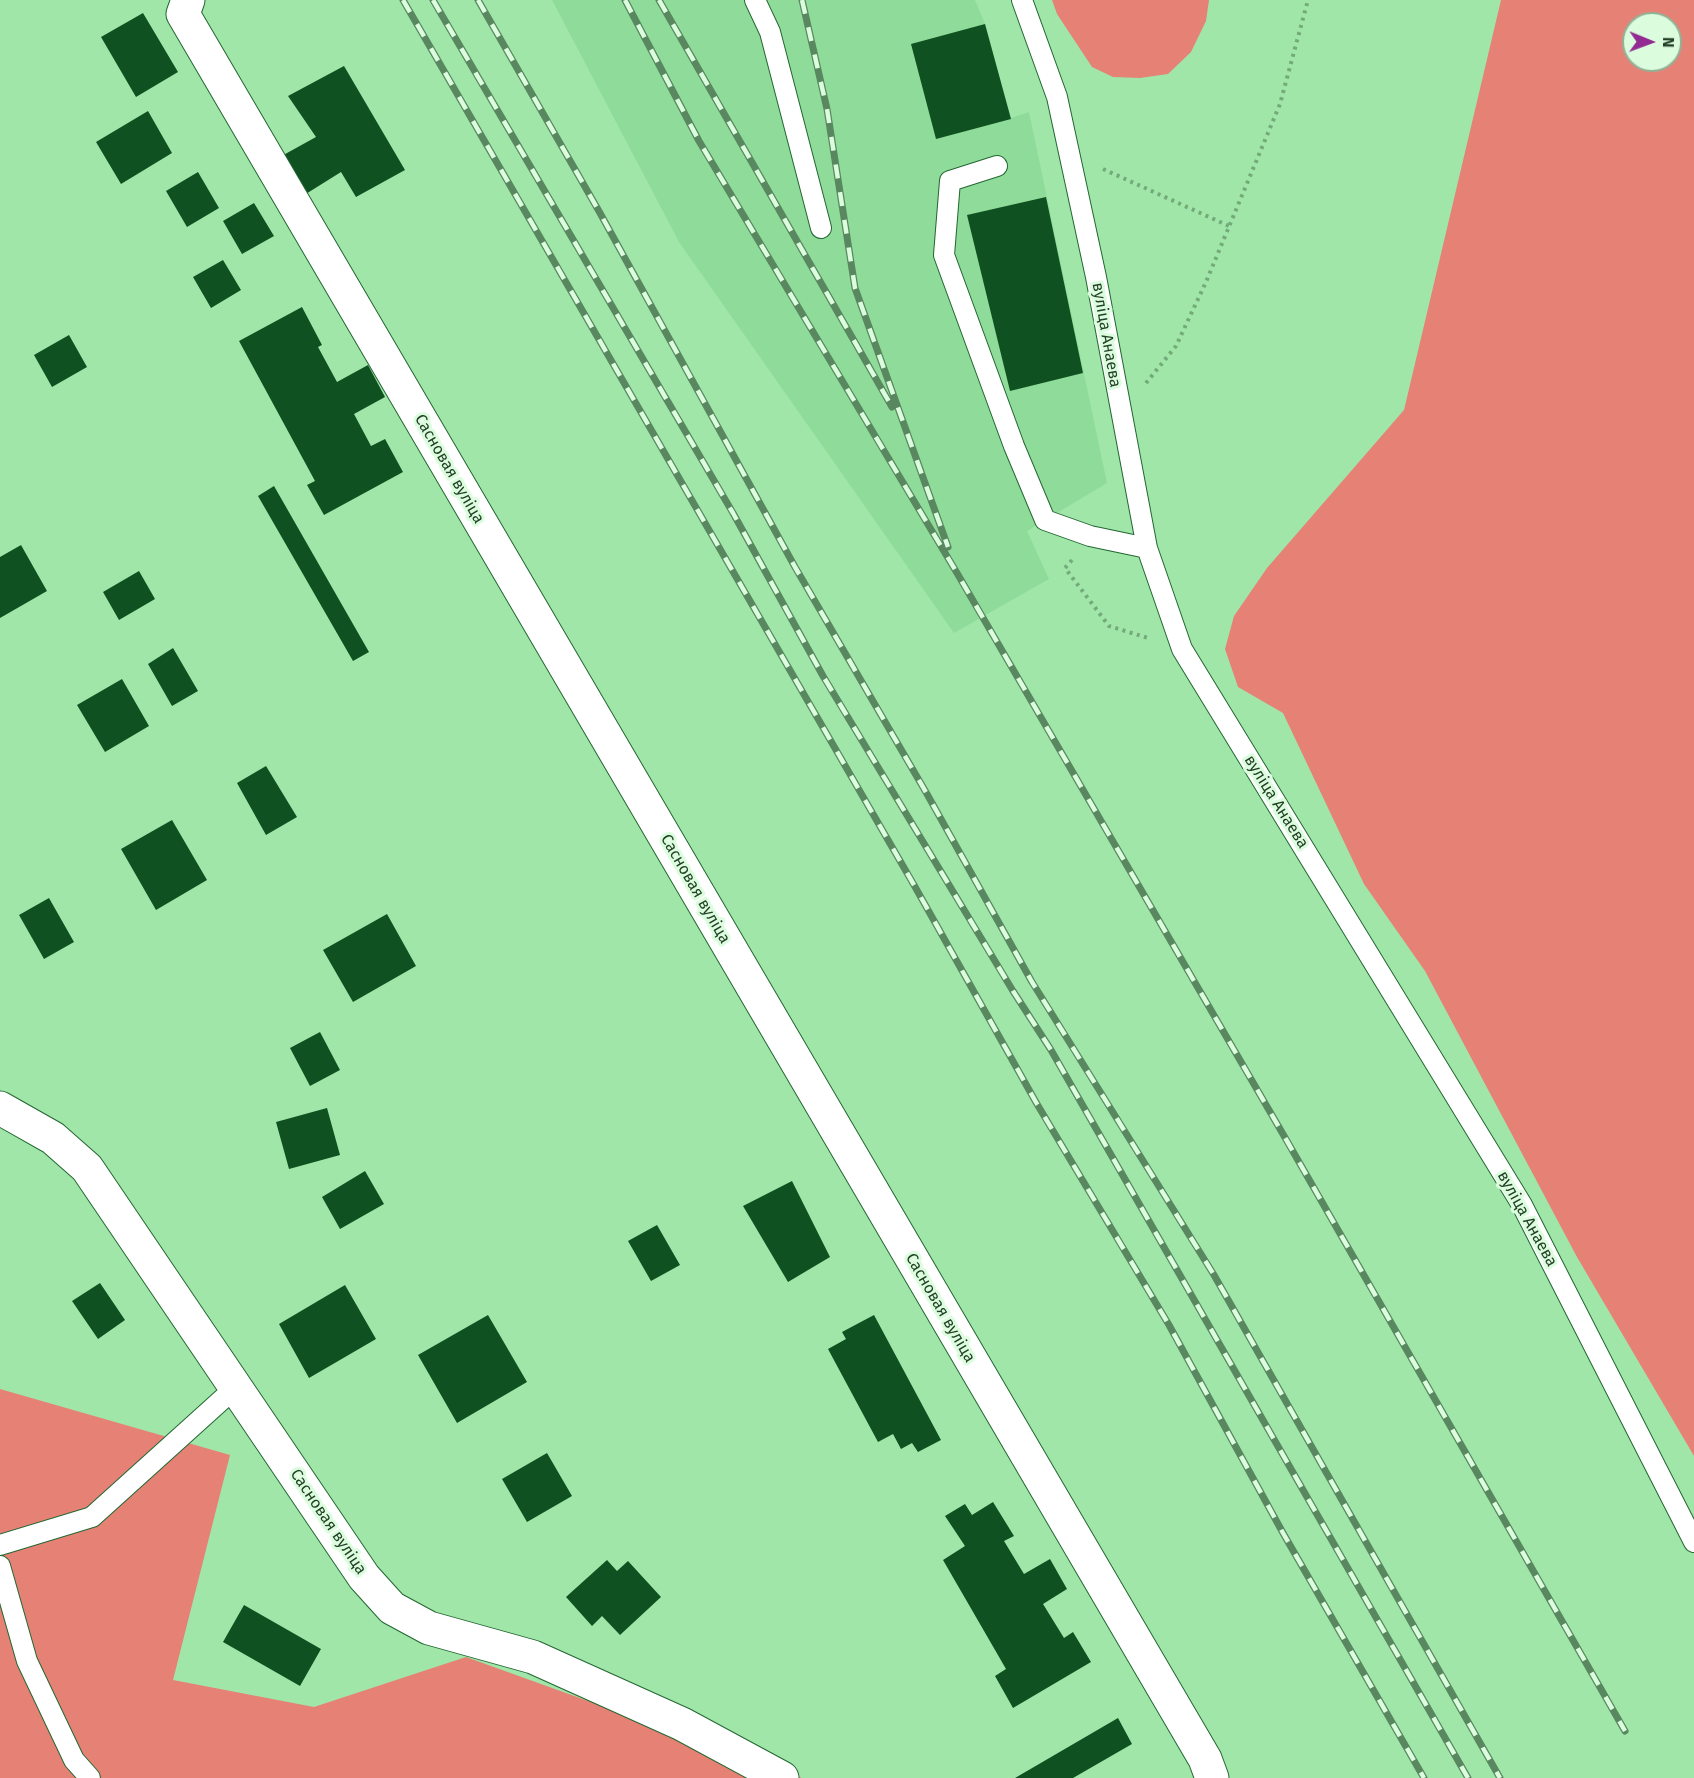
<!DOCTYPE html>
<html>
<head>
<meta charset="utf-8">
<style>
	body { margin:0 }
	#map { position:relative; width:1694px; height:1778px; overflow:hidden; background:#a0e6a9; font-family:"Fira Sans",sans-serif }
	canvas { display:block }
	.north { position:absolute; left:1622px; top:12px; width:60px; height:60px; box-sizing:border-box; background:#dbfdde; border:2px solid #91b195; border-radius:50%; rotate:91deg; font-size:16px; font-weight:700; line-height:24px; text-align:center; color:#234027 }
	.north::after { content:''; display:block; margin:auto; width:21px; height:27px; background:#922c92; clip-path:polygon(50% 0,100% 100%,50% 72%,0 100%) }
</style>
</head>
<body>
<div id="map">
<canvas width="1694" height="1778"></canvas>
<div class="north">N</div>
</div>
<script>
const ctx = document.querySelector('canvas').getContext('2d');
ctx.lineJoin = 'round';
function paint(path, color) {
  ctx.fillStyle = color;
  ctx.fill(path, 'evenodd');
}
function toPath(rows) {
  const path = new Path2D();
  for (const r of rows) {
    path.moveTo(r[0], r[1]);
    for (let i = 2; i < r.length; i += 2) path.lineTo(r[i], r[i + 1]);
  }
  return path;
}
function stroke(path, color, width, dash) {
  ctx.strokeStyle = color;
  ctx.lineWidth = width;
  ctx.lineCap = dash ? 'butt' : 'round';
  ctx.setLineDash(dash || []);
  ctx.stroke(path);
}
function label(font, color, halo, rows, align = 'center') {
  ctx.font = font + ' "Fira Sans",sans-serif';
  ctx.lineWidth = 6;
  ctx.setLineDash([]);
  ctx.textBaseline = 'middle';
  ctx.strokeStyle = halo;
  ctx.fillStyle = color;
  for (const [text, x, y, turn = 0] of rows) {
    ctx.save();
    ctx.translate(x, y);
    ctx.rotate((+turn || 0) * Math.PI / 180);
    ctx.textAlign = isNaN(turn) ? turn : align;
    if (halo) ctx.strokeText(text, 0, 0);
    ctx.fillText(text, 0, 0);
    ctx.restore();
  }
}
paint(toPath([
	[552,0,975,0,985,24,1011,118,1029,112,1107,483,1027,531,1049,579,954,633,679,242]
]), '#8fdb9a');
paint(toPath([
	[1052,0,1209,0,1206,21,1191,52,1168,74,1140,78,1113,77,1092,67,1057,14],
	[1501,0,1694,0,1694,1456,1577,1257,1425,971,1364,884,1283,713,1238,687,1225,649,1234,616,1267,568,1404,410],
	[1634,24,1670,24,1670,60,1634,60],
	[0,1389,230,1455,173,1680,314,1707,466,1657,802,1778,0,1778]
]), '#e68175');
paint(toPath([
	[143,13,178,72,136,97,101,37],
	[985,24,1011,119,936,139,911,44],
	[344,66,405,170,356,197,341,172,301,197,278,158,316,137,288,96],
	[148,111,172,153,121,184,96,142],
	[198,172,219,208,187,227,166,191],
	[1046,197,1083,373,1010,391,967,215],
	[254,203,274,236,242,254,223,221],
	[223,260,241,290,211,308,193,277],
	[302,307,322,345,318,347,337,382,368,365,385,397,354,414,371,446,385,439,403,472,324,515,307,485,315,481,239,341],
	[69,335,87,367,52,387,34,355],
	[274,486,369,652,353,661,258,496],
	[21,545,47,591,0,618,0,557],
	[139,571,155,599,119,620,103,592],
	[173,648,198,691,172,706,148,664],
	[122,679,149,726,105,752,77,705],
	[266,766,297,817,266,835,237,783],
	[172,820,207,880,156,910,121,849],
	[49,898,74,942,44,959,19,915],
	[387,914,416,966,353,1002,323,950],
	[320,1032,340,1070,310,1086,290,1048],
	[327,1108,340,1155,289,1169,276,1122],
	[365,1171,384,1204,340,1229,322,1197],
	[792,1181,830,1257,788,1282,743,1206],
	[657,1225,680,1265,651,1281,628,1241],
	[100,1283,125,1320,98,1339,72,1301],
	[345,1285,376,1339,309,1378,279,1324],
	[488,1315,527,1382,457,1423,418,1355],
	[874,1315,941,1440,918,1452,912,1443,901,1449,893,1434,878,1442,828,1349,846,1339,842,1332],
	[547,1453,572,1496,527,1522,502,1479],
	[993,1502,1014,1536,1004,1541,1024,1574,1050,1559,1067,1589,1043,1604,1064,1638,1073,1632,1091,1662,1013,1708,995,1676,1006,1669,943,1560,965,1546,945,1516,965,1504,972,1515],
	[607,1560,617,1571,628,1561,661,1597,620,1635,602,1616,592,1626,566,1597],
	[244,1605,321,1649,300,1686,223,1642],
	[1118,1718,1132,1744,1073,1778,1015,1778]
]), '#0f5120');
const lane = toPath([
	[755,0,770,32,821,228],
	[1022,0,1057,97,1096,277,1147,548,1182,649,1522,1205,1694,1542],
	[997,166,950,181,944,255,1014,446,1045,520,1090,536,1147,548],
	[0,1545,92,1517,236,1387],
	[0,1566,27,1661,74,1760,90,1778]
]);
const street = toPath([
	[188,0,183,14,1205,1759,1212,1778],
	[0,1108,53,1138,87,1168,364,1577,392,1608,429,1628,533,1657,682,1724,782,1778]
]);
stroke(lane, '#236732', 22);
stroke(street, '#236732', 35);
stroke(toPath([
	[1103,169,1229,226],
	[1146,383,1176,346,1206,282,1280,104,1308,0],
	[1072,560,1065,568,1109,626,1148,638]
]), '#73aa7a', 4, [3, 4.5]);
stroke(lane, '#fff', 20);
stroke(street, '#fff', 33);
const rail = toPath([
	[403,0,914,885,1037,1104,1169,1325,1283,1533,1424,1778],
	[433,0,733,513,823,676,1013,991,1051,1050,1468,1778],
	[478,0,600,213,795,567,927,794,1032,982,1214,1275,1500,1778],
	[625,0,699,141,957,573,1287,1141,1625,1731],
	[659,0,892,407],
	[802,0,827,109,855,288,948,547]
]);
stroke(rail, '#598860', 7);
stroke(rail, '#dbfdde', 4.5, [14]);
label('16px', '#234027', '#dbfdde', [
	["вуліца Анаева",1106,335,80],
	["Сасновая вуліца",449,469,60],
	["вуліца Анаева",1276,802,58],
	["Сасновая вуліца",695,889,60],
	["вуліца Анаева",1527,1219,61],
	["Сасновая вуліца",940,1308,60],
	["Сасновая вуліца",328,1522,56]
]);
</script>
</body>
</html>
